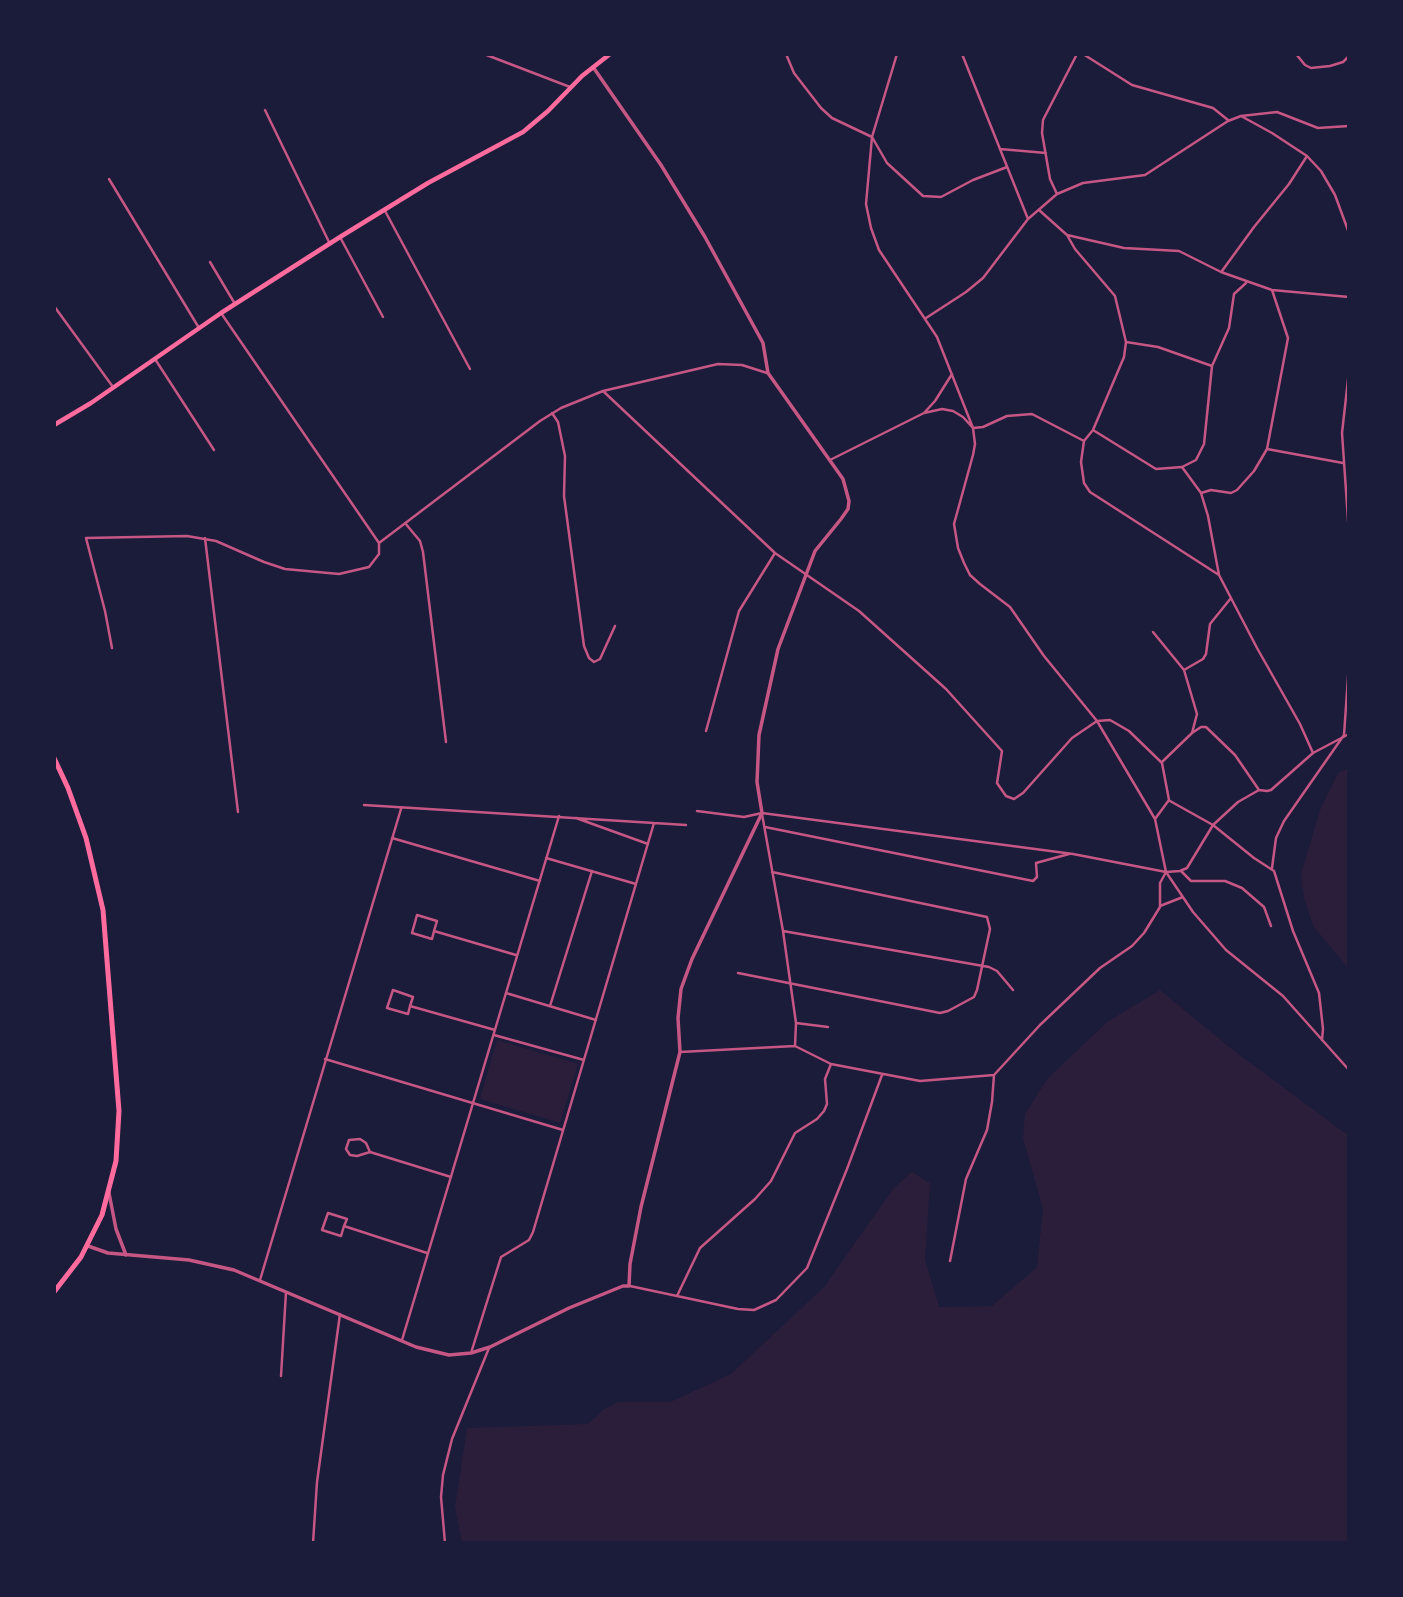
<!DOCTYPE html>
<html>
<head>
<meta charset="utf-8">
<style>
	body { margin:0 }
	#map { position:relative; width:1403px; height:1597px; overflow:hidden; background:#1b1b3a; font-family:Signika,sans-serif }
	canvas { display:block }
	.frame { position:absolute; inset:0; border:56px solid #1b1b3a; pointer-events:none }
</style>
</head>
<body>
<div id="map">
<canvas width="1403" height="1597"></canvas>
<div class="frame"></div>
</div>
<script>
const ctx = document.querySelector('canvas').getContext('2d');
ctx.lineJoin = 'round';
function paint(path, color) {
  ctx.fillStyle = color;
  ctx.fill(path, 'evenodd');
}
function toPath(rows) {
  const path = new Path2D();
  for (const r of rows) {
    path.moveTo(r[0], r[1]);
    for (let i = 2; i < r.length; i += 2) path.lineTo(r[i], r[i + 1]);
  }
  return path;
}
function stroke(path, color, width, dash) {
  ctx.strokeStyle = color;
  ctx.lineWidth = width;
  ctx.lineCap = dash ? 'butt' : 'round';
  ctx.setLineDash(dash || []);
  ctx.stroke(path);
}
paint(toPath([
	[1349,768,1349,969,1313,926,1304,897,1301,874,1320,810,1338,773],
	[1160,990,1233,1050,1349,1136,1349,1543,462,1543,455,1507,467,1428,588,1424,604,1409,618,1402,670,1402,731,1374,824,1287,893,1189,912,1172,930,1183,925,1259,939,1307,992,1306,1037,1267,1043,1209,1023,1138,1025,1114,1048,1078,1107,1022],
	[497,1040,578,1064,560,1123,480,1099]
]), '#2a1e3b');
stroke(toPath([
	[484,54,570,87],
	[786,54,794,73,821,108,832,118,872,137,887,163,923,196,941,197,973,180,1007,167],
	[897,54,872,137,866,204,871,228,879,250,937,337,973,428,975,444,973,455,954,524,958,548,964,563,970,575,980,584,1010,607,1044,656,1097,721,1155,819,1166,872,1193,912,1226,950,1283,996,1349,1070],
	[962,54,1028,219],
	[1083,54,1132,85,1213,108,1228,120],
	[1296,54,1305,65,1311,68,1330,66,1343,62,1349,56],
	[265,110,329,242],
	[1241,116,1272,133,1307,156,1321,171,1335,195,1349,233],
	[1000,149,1046,153],
	[109,179,199,328],
	[1057,194,1050,179,1042,133,1043,120,1077,54],
	[384,209,470,369],
	[1039,210,1067,235,1124,248,1179,251,1221,272,1272,290,1349,297],
	[1067,235,1075,249,1115,296,1126,342,1124,357,1093,430,1084,441,1081,462,1084,483,1090,492,1219,575],
	[340,237,383,317],
	[210,262,235,304],
	[1222,271,1254,227,1289,184,1307,156],
	[54,306,113,387],
	[926,318,966,292,983,278,1028,219,1057,194,1083,183,1145,175,1228,121,1241,116,1277,112,1318,128,1349,126],
	[1126,342,1158,347,1212,366],
	[155,359,214,450],
	[1349,371,1342,433,1349,534],
	[603,391,775,553,859,611,946,689,1002,751,997,783,1006,796,1014,799,1023,793,1072,738,1097,721,1110,720,1129,731,1162,763,1169,800,1155,819],
	[552,413,558,422,565,456,564,496,584,646,589,658,594,662,600,659,615,626],
	[924,413,935,401,952,374],
	[1093,430,1156,469,1182,467,1196,460,1204,444,1212,366,1229,328,1234,294,1246,283],
	[1267,449,1343,463],
	[830,460,924,413,942,409,953,411,963,417,973,428,983,427,1007,416,1032,414,1084,441],
	[1182,467,1201,493,1208,516,1219,575,1257,648,1300,724,1313,753],
	[1201,493,1211,490,1231,493,1237,490,1254,471,1267,449,1288,338,1272,290],
	[405,523,420,541,423,552,446,742],
	[205,538,238,812],
	[379,543,540,421,561,408,603,391,718,364,742,365,767,373],
	[1153,632,1184,670],
	[112,648,105,611,86,538,187,536,216,541,264,562,285,569,339,574,369,567,379,554,379,543,221,313],
	[706,731,739,611,775,553],
	[1192,733,1197,714,1184,670,1203,659,1206,654,1210,624,1231,598],
	[1162,762,1192,733,1201,727,1206,727,1235,755,1259,790],
	[1170,801,1213,825,1254,858,1274,871,1293,931,1319,993,1323,1029,1322,1040],
	[364,805,686,825],
	[697,811,744,817,762,813,1073,854,1166,872,1180,871,1187,868,1213,825,1238,802,1259,790,1267,791,1271,790,1313,753,1349,734],
	[762,814,783,931,796,1023,795,1046],
	[576,818,648,844],
	[765,827,1033,881,1037,877,1036,863,1069,854],
	[392,838,540,881],
	[546,858,636,884],
	[1272,868,1276,838,1284,821,1344,735,1349,663],
	[1181,871,1191,881,1225,881,1242,888,1264,907,1271,926],
	[1160,906,1183,897],
	[434,931,432,939,412,933,417,915,437,921,434,931,516,955],
	[783,931,989,967,997,971,1013,990],
	[738,973,940,1013,948,1011,974,997,977,990,990,929,987,917,772,872],
	[506,993,596,1020],
	[410,1006,408,1014,387,1008,393,990,413,997,410,1006,495,1030],
	[550,1006,592,871],
	[796,1023,828,1027],
	[494,1035,584,1060],
	[795,1046,831,1064,920,1081,994,1075,1040,1025,1100,968,1132,946,1144,933,1160,907,1160,883,1166,872],
	[680,1052,795,1046],
	[325,1059,563,1130],
	[370,1152,357,1156,350,1155,346,1149,349,1140,360,1139,366,1143,370,1152,451,1177],
	[344,1226,341,1236,322,1230,328,1213,347,1219,344,1226,427,1253],
	[950,1261,966,1179,987,1130,992,1102,994,1075],
	[260,1280,401,809],
	[630,1286,738,1309,754,1310,776,1300,807,1268,847,1169,882,1075],
	[677,1296,700,1248,755,1199,771,1181,795,1133,817,1119,824,1111,827,1104,825,1079,831,1064],
	[402,1340,559,816],
	[471,1353,501,1257,529,1240,533,1232,654,823],
	[281,1376,286,1292],
	[313,1543,317,1482,340,1314],
	[445,1543,441,1497,443,1475,452,1439,489,1348]
]), '#c65784', 2.5);
stroke(toPath([
	[109,1193,116,1229,126,1255],
	[88,1246,108,1253,189,1260,234,1270,416,1347,449,1355,471,1353,490,1347,569,1308,623,1286,629,1286,630,1264,641,1207,680,1052,678,1018,681,989,692,959,762,813,757,782,759,735,778,649,815,551,841,519,848,509,849,501,843,479,768,373,763,343,705,237,661,165,593,67]
]), '#c65784', 3.5);
stroke(toPath([
	[54,425,91,403,221,313,340,237,428,183,523,132,548,111,582,76,610,54]
]), '#ff6b9d', 4.5);
stroke(toPath([
	[54,758,68,788,86,838,103,910,119,1111,116,1161,102,1215,81,1257,54,1292]
]), '#ff6b9d', 5);
</script>
</body>
</html>
